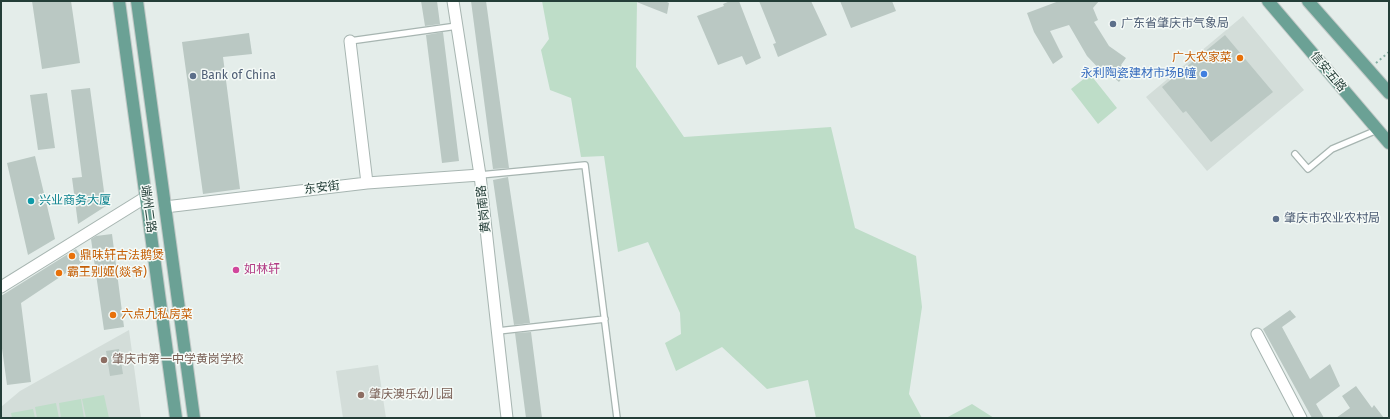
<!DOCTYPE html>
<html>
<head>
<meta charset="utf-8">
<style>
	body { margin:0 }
	#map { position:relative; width:1390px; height:419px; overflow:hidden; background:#e4edea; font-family:"Fira Sans",sans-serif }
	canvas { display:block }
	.frame { position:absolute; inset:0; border:2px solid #243e38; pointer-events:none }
</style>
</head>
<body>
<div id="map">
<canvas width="1390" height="419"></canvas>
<div class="frame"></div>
</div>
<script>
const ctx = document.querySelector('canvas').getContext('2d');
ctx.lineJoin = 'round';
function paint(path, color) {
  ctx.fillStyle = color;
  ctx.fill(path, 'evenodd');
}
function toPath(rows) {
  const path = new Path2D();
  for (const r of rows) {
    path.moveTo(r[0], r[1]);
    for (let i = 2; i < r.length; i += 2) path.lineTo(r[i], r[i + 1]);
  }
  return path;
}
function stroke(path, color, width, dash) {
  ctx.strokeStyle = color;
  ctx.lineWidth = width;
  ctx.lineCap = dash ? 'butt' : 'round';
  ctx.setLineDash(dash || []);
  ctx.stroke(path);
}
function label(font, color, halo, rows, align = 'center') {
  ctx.font = font + ' "Fira Sans","Noto Sans SC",sans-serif';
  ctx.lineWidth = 3;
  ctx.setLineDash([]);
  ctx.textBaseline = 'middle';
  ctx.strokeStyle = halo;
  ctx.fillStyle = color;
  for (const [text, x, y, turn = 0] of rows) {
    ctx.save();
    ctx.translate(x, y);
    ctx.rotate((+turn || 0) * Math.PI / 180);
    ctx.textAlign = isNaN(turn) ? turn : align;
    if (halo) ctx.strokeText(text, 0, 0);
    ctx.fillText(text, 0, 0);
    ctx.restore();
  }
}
paint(toPath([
	[1243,16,1304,90,1207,171,1146,97],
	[129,330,141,418,1,418,1,407,20,391],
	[378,365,386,418,343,418,336,371]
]), '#d3ddd9');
paint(toPath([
	[542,1,637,1,636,67,684,137,831,127,855,228,916,256,922,307,909,394,922,418,816,418,808,380,767,389,722,347,676,371,665,343,681,334,680,313,648,242,618,252,604,156,581,157,571,98,550,90,541,50,549,39],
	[1090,74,1117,108,1098,124,1071,89],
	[104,395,109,418,86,418,82,399],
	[81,399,84,418,61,418,59,403],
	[56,403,59,418,37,418,35,407],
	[972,404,994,418,946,418],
	[33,409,35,418,12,418,11,413]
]), '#beddc8');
paint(toPath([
	[32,1,71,1,80,63,42,69],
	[421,1,437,1,440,24,425,26],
	[471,1,486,1,509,168,493,169],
	[634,1,665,1,669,3,667,14],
	[730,1,739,1,761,58,746,65,742,56,718,65,697,16,724,6,723,4],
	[759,1,811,1,827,35,778,57,773,44,776,43],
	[840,1,892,1,896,11,851,28],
	[1059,1,1099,1,1093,8,1098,20,1094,22,1109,46,1126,58,1121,65,1127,71,1119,82,1111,75,1107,77,1087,56,1069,25,1050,31,1063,57,1053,64,1034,32,1027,13],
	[443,32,459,161,442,163,426,35],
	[249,33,252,54,223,57,240,189,203,194,182,42],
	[1225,35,1273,92,1211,142,1186,111,1183,113,1162,87],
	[90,88,106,206,78,224,72,178,82,177,71,90],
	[47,93,55,148,38,150,30,95],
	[35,156,55,239,28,255,7,163],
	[508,177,530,323,514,325,493,180],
	[112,234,124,327,104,330,91,239,96,236],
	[76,249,84,261,21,303,31,382,7,385,1,341,1,296],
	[1290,310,1296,317,1282,327,1310,379,1330,364,1340,386,1316,404,1324,418,1312,418,1263,329],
	[531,332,542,418,526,418,515,333],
	[119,349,123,374,110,376,106,351],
	[1356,386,1372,408,1374,405,1384,418,1336,418,1350,408,1342,396]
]), '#bac8c3');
const lane = toPath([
	[350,41,457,26],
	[1295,154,1308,169,1332,149,1377,130],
	[480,175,585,165,617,418],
	[498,331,605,319]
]);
const street = toPath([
	[453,1,480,175,507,418],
	[350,41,367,183],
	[165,207,367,183,480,175],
	[1,287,146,197],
	[1257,334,1301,418]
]);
const primary = toPath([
	[119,1,176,418],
	[137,1,194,418],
	[1268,1,1389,143],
	[1308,1,1389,93]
]);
stroke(lane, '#a7b5b1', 8);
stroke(street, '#a7b5b1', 13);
stroke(primary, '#c2c9c7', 14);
stroke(toPath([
	[1376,63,1389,52]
]), '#86afa4', 2, [2, 3]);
stroke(lane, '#fff', 5.5);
stroke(street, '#fff', 11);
stroke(primary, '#6ba195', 12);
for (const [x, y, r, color] of [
	[1113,24,4,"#5c6f8a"],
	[1240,58,4,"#e8710a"],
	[1204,74,4,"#3f7fe0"],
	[193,76,4,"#5c6f8a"],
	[31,201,4,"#0f9aa8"],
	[1276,219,4,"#5c6f8a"],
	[72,256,4,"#e8710a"],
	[236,270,4,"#d1479c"],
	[59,273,4,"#e8710a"],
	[113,315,4,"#e8710a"],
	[104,360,4,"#8d6e63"],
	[361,395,4,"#8d6e63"]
]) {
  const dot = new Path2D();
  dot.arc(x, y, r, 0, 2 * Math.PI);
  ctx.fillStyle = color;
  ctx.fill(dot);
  stroke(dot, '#f5faf7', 1.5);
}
label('12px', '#4e5e75', '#f5faf7', [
	["广东省肇庆市气象局",1121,24],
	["Bank of China",201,76],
	["肇庆市农业农村局",1284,219]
], 'left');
label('12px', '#c56008', '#f5faf7', [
	["广大农家菜",1232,58,"right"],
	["鼎味轩古法鹅煲",80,256],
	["霸王别姬(燚爷)",67,273],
	["六点九私房菜",121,315]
], 'left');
label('12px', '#243e38', '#f5faf7', [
	["信安五路",1328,72,50],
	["东安街",322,188,-7],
	["端州二路",148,209,82],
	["黄岗南路",484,209,-96]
]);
label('12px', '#366cbe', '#f5faf7', [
	["永利陶瓷建材市场B幢",1196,74]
], 'right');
label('12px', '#0d838f', '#f5faf7', [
	["兴业商务大厦",39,201]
], 'left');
label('12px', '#b23c85', '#f5faf7', [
	["如林轩",244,270]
], 'left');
label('12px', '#785e54', '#f5faf7', [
	["肇庆市第一中学黄岗学校",112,360],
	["肇庆澳乐幼儿园",369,395]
], 'left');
</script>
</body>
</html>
